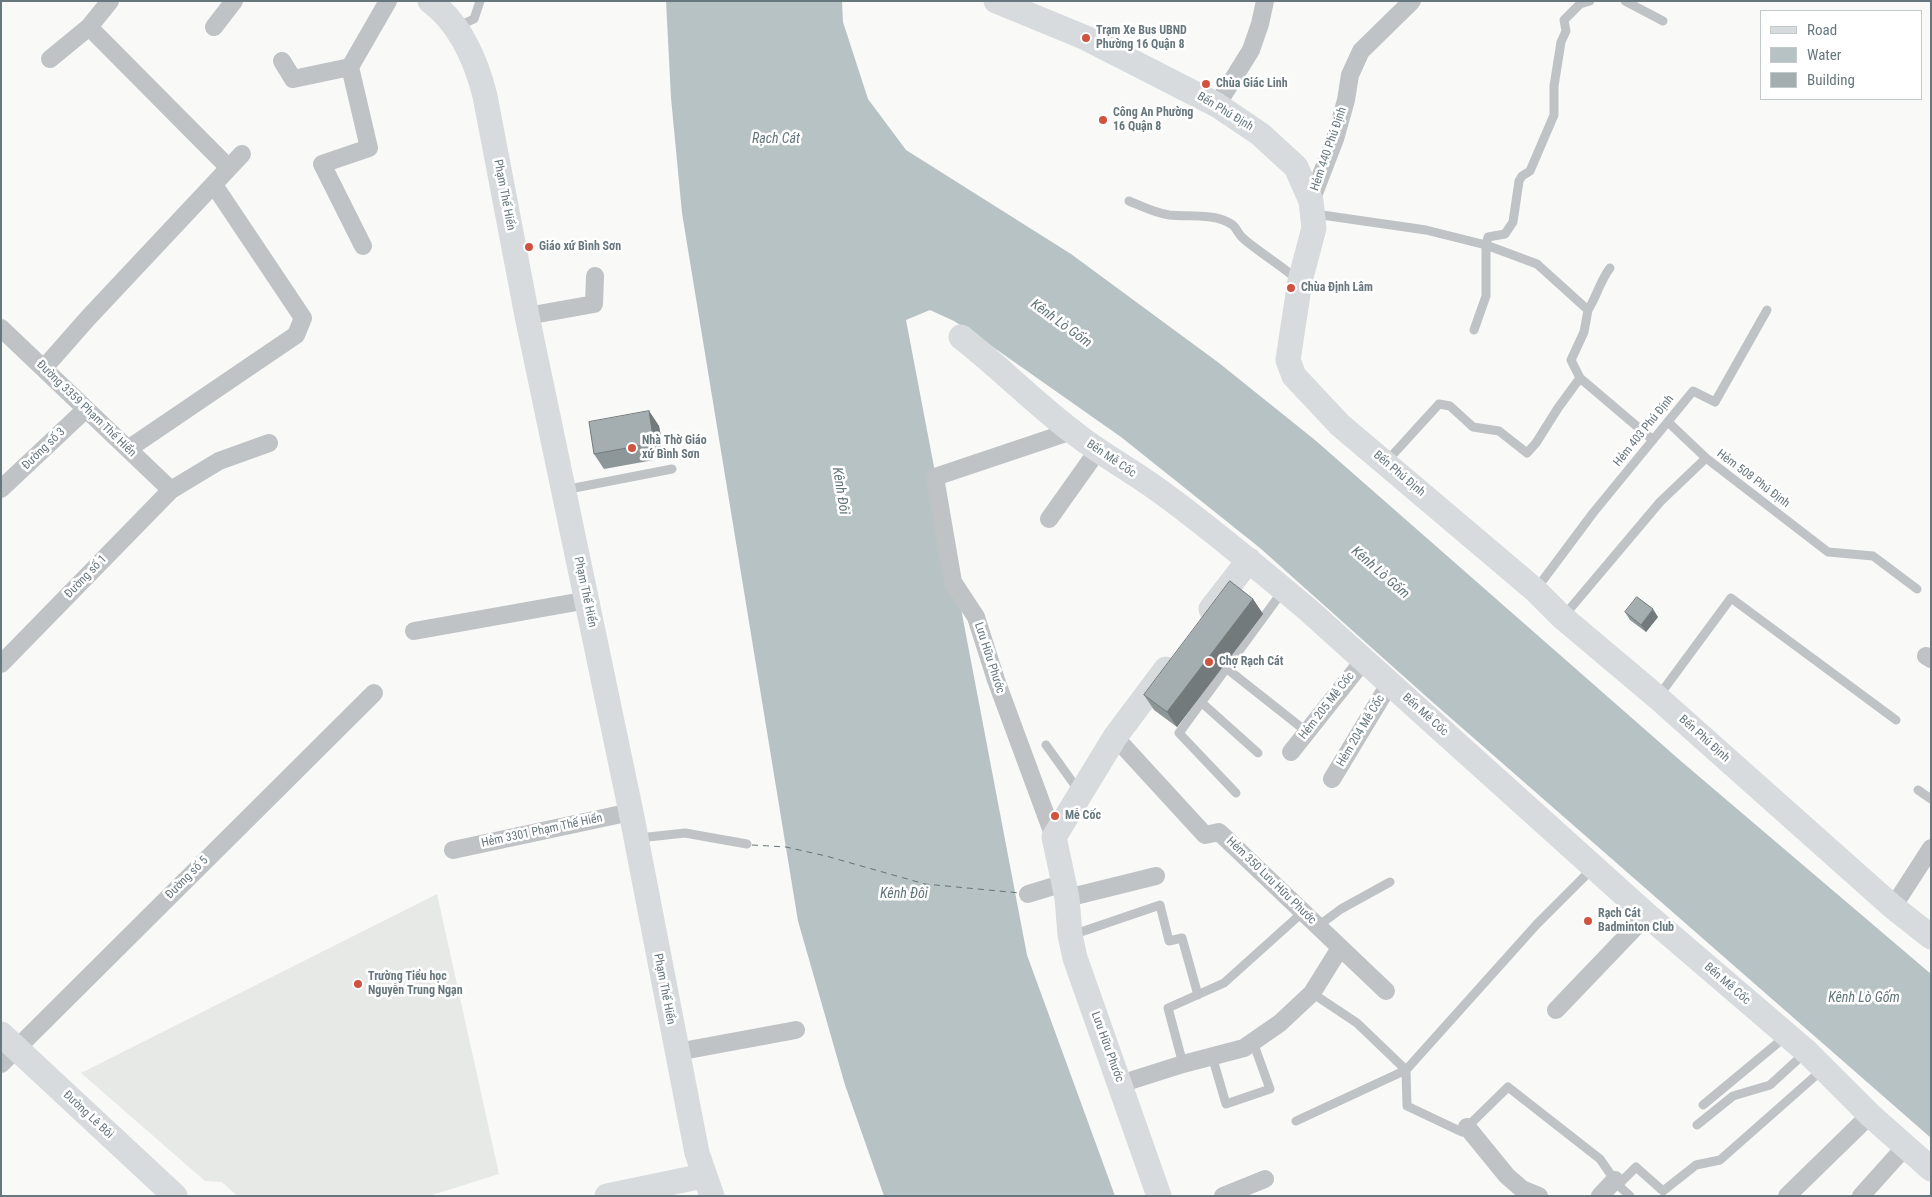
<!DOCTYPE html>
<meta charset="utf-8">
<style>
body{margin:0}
#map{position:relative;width:1932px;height:1197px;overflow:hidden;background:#f9f9f7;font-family:"Roboto Condensed",sans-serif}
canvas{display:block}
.frame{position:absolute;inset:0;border:2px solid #67777e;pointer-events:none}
.legend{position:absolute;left:1760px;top:10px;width:162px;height:90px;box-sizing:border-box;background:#fff;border:1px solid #c2c9cb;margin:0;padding:6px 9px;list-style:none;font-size:15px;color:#67777e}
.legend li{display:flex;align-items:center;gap:10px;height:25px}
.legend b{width:25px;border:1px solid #c2c9cb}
</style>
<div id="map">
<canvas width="1932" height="1197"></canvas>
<div class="frame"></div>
<ul class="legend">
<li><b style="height:6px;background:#d7dbdd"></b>Road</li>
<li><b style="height:14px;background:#b7c2c5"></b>Water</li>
<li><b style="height:14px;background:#a4aeb1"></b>Building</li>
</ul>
</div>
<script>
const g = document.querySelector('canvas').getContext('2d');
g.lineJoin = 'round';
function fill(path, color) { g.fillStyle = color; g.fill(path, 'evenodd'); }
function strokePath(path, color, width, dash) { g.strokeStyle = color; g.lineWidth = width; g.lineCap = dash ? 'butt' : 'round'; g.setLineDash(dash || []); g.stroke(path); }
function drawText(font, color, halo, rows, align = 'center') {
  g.font = font + ' "Roboto Condensed",sans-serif'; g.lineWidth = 5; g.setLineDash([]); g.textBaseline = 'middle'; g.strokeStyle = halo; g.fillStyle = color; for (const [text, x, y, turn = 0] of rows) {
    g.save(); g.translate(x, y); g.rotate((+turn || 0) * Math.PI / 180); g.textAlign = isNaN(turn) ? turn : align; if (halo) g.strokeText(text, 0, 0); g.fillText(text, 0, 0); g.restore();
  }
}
const built = new Path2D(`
 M 437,894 L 499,1174 L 429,1196 L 237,1196 L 222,1182 L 205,1181 L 81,1073 Z`);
const water = new Path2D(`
 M 666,1 L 842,1 L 843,22 L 868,99 L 906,150 L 1071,254 L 1219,363 L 1315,440 L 1682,762 L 1931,974 L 1931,1138 L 1429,699 L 1260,548 L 1121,437 L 983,340 L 954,321 L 930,310 L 906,320 L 1027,955 L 1115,1196 L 884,1196 L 845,1085 L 798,921 L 682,213 L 671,98 Z`);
const ferry = new Path2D(`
 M 752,845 L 786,847 L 826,856 L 925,884 L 1020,893`);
const lane = new Path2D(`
 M 1625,1 L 1663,21
 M 458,26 L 474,19 L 480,1
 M 1129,201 C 1141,206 1155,213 1169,215 C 1186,217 1207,214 1223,220 C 1240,226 1234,232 1245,240 C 1262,254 1280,265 1297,279
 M 1315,214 L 1426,230 L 1486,245 L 1537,264 L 1588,310 L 1584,332 L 1571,360 L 1580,378 L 1653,440
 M 1588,310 C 1597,296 1600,281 1610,268
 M 1474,330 L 1486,296 L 1486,245 L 1488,237 L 1505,234 L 1513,222 L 1519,181 L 1522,176 L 1530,171 L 1554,115 L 1554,86 L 1561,42 L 1566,31 L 1564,20 L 1580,4 L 1590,1
 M 1668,422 L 1706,458
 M 1387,461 L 1439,404 L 1450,406 L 1473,427 L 1499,431 L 1527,453 L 1536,443 L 1558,408 L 1580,378
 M 564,490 L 672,469
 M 1537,588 L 1593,513 L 1693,391 L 1715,402 L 1767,310
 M 1563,617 L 1660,502 L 1706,458 L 1828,552 L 1873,556 L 1917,589
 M 1226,668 L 1307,732
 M 1658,697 L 1731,598 L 1896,720
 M 1201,702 L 1258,753
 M 1046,745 L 1079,791
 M 1918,790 L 1931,799
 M 1236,793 L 1179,733 L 1282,592
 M 639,838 L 685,833 L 747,844
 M 1318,926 L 1341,909 L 1390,882
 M 1072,935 L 1160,905 L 1169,941 L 1182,938 L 1198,995
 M 1312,993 L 1357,1023 L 1406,1070 L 1407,1106 L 1462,1132 L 1508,1087 L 1600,1159 L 1618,1185 L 1630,1196
 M 1212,1056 L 1226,1104 L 1270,1089 L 1253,1042
 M 1183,1064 L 1168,1008 L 1224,983 L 1303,912
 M 1703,1105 L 1785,1037
 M 1296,1121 L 1406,1070 L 1537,924 L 1593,868
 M 1697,1125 L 1733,1096 L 1770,1085 L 1806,1052
 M 1618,1185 L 1636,1167 L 1663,1191 L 1696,1165 L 1720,1160 L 1822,1070`);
const street = new Path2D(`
 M 110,1 L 89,27 L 229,168
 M 214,27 L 234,1
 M 50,59 L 89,27
 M 282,61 L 293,79 L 350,67
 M 1217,105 L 1251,50 L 1260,24 L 1265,1
 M 1311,201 L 1335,139 L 1346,100 L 1350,75 L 1361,51 L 1412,1
 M 363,246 L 322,164 L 369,148 L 350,67 L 388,1
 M 527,316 L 594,304 L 595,276
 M 1,328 L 171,490
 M 44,368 L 88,318 L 242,154
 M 128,449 L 296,335 L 303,318 L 214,185
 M 1,489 L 86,409
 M 1049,519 L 1098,450
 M 414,631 L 588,600
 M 1926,656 L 1931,659
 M 1,664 L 171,490 L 219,461 L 269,443
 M 1115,737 L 1205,835 L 1219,832 L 1386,991
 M 1291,752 L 1364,660
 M 1332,779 L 1390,683
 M 1054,837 L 996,680 L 976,617 L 953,582 L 935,477 L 1072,431
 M 453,850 L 631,812
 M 1028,894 L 1064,883
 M 1067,898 L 1156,876
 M 1893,907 L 1931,848
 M 1556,1010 L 1647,915
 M 677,1052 L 796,1030
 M 1,1064 L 374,693
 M 1120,1084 L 1183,1064 L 1244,1048 L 1280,1023 L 1312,993 L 1340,948
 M 1467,1127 L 1507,1176 L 1522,1189 L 1539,1196
 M 1223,1196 L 1265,1179
 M 1600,1196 L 1615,1180
 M 1787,1196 L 1870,1115
 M 1861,1196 L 1905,1147`);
const secondary = new Path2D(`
 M 430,1 C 461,24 476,60 485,96 L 527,316 L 631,812 L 697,1153 L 712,1196
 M 996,1 L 1086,38 L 1217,105 L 1260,134 L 1296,167 L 1311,201 L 1314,228 L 1300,281 L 1288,360 L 1294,376 L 1340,425 L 1535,590 L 1562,617 L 1657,697 L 1893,907 L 1931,937
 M 961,337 C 1001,368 1036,405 1077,435 C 1104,456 1134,472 1161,492 C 1212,529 1259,569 1306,608 L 1647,915 L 1807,1052 L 1870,1115 L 1931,1169
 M 1211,609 L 1249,560
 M 1,1034 L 175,1196
 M 607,1196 L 703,1176
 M 1159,1196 L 1075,958 L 1070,935 L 1067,898 L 1054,837 L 1115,737 L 1166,669`);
const wall = new Path2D(`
 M 649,411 L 659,426 L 665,458 L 604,469 L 594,454 Z
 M 1253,599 L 1263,614 L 1177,727 L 1154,710 L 1144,695 Z
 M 1625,612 L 1658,617 L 1646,632 L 1630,620 Z`);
const shadedWall = new Path2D(`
 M 649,411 L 659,426 L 665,458 L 654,443 Z
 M 1253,599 L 1263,614 L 1177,727 L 1167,712 Z
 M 1653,609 L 1658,617 L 1646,632 L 1641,625 Z`);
const building = new Path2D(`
 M 649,411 L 654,443 L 594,454 L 589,422 Z
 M 1230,581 L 1253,599 L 1167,712 L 1144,695 Z
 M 1637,597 L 1653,609 L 1641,625 L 1625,612 Z`);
const markers = [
 [1086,38,5,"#d05340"],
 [1206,84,5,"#d05340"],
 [1103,120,5,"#d05340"],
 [529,247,5,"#d05340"],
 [1291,288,5,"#d05340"],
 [632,448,5,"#d05340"],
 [1209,662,5,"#d05340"],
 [1055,816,5,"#d05340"],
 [1588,921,5,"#d05340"],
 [358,984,5,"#d05340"]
];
const poiNames = [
 ["Trạm Xe Bus UBND",1096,31],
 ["Phường 16 Quận 8",1096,45],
 ["Chùa Giác Linh",1216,84],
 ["Công An Phường",1113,113],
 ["16 Quận 8",1113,127],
 ["Giáo xứ Bình Sơn",539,247],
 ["Chùa Định Lâm",1301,288],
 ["Nhà Thờ Giáo",642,441],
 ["xứ Bình Sơn",642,455],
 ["Chợ Rạch Cát",1219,662],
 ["Mễ Cốc",1065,816],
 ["Rạch Cát",1598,914],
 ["Badminton Club",1598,928],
 ["Trường Tiểu học",368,977],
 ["Nguyễn Trung Ngạn",368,991]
];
const streetNames = [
 ["Bến Phú Định",1225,112,31],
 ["Hẻm 440 Phú Định",1329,149,-71],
 ["Phạm Thế Hiển",504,195,79],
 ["Đường 3359 Phạm Thế Hiển",86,409,44],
 ["Hẻm 403 Phú Định",1644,431,-51],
 ["Đường số 3",44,449,-44],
 ["Bến Mễ Cốc",1111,459,34],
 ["Bến Phú Định",1399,474,40],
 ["Hẻm 508 Phú Định",1753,479,37],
 ["Đường số 1",86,577,-46],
 ["Phạm Thế Hiển",585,592,78],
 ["Lưu Hữu Phước",989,658,72],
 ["Hẻm 205 Mễ Cốc",1327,706,-52],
 ["Bến Mễ Cốc",1425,715,42],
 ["Hẻm 204 Mễ Cốc",1361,731,-59],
 ["Bến Phú Định",1704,739,42],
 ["Hẻm 3301 Phạm Thế Hiển",542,831,-12],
 ["Đường số 5",187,878,-45],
 ["Hẻm 350 Lưu Hữu Phước",1271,881,44],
 ["Bến Mễ Cốc",1727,984,41],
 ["Phạm Thế Hiển",664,989,79],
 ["Lưu Hữu Phước",1107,1047,70],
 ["Đường Lê Bôi",88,1115,43]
];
const waterNames = [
 ["Rạch Cát",776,139],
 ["Kênh Lò Gốm",1061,324,36],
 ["Kênh Đôi",840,491,81],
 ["Kênh Lò Gốm",1380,573,41],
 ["Kênh Đôi",904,894],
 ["Kênh Lò Gốm",1864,998]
];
fill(built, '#e7e9e7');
fill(water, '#b7c2c5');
strokePath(ferry, '#627578', 1, [6, 5]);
strokePath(lane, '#bfc3c6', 9);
strokePath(street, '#bfc3c6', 18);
strokePath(secondary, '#d7dbdd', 25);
fill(wall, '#8d9698');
fill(shadedWall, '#737a7c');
fill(building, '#a4aeb1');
strokePath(building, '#737a7c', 1);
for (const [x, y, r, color] of markers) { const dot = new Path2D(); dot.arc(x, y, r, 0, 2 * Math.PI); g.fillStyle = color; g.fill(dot); strokePath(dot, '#fff', 2); }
drawText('bold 12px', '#67777e', '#fff', poiNames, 'left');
drawText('12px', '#67777e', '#fff', streetNames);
drawText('italic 14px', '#627578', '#fff', waterNames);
</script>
